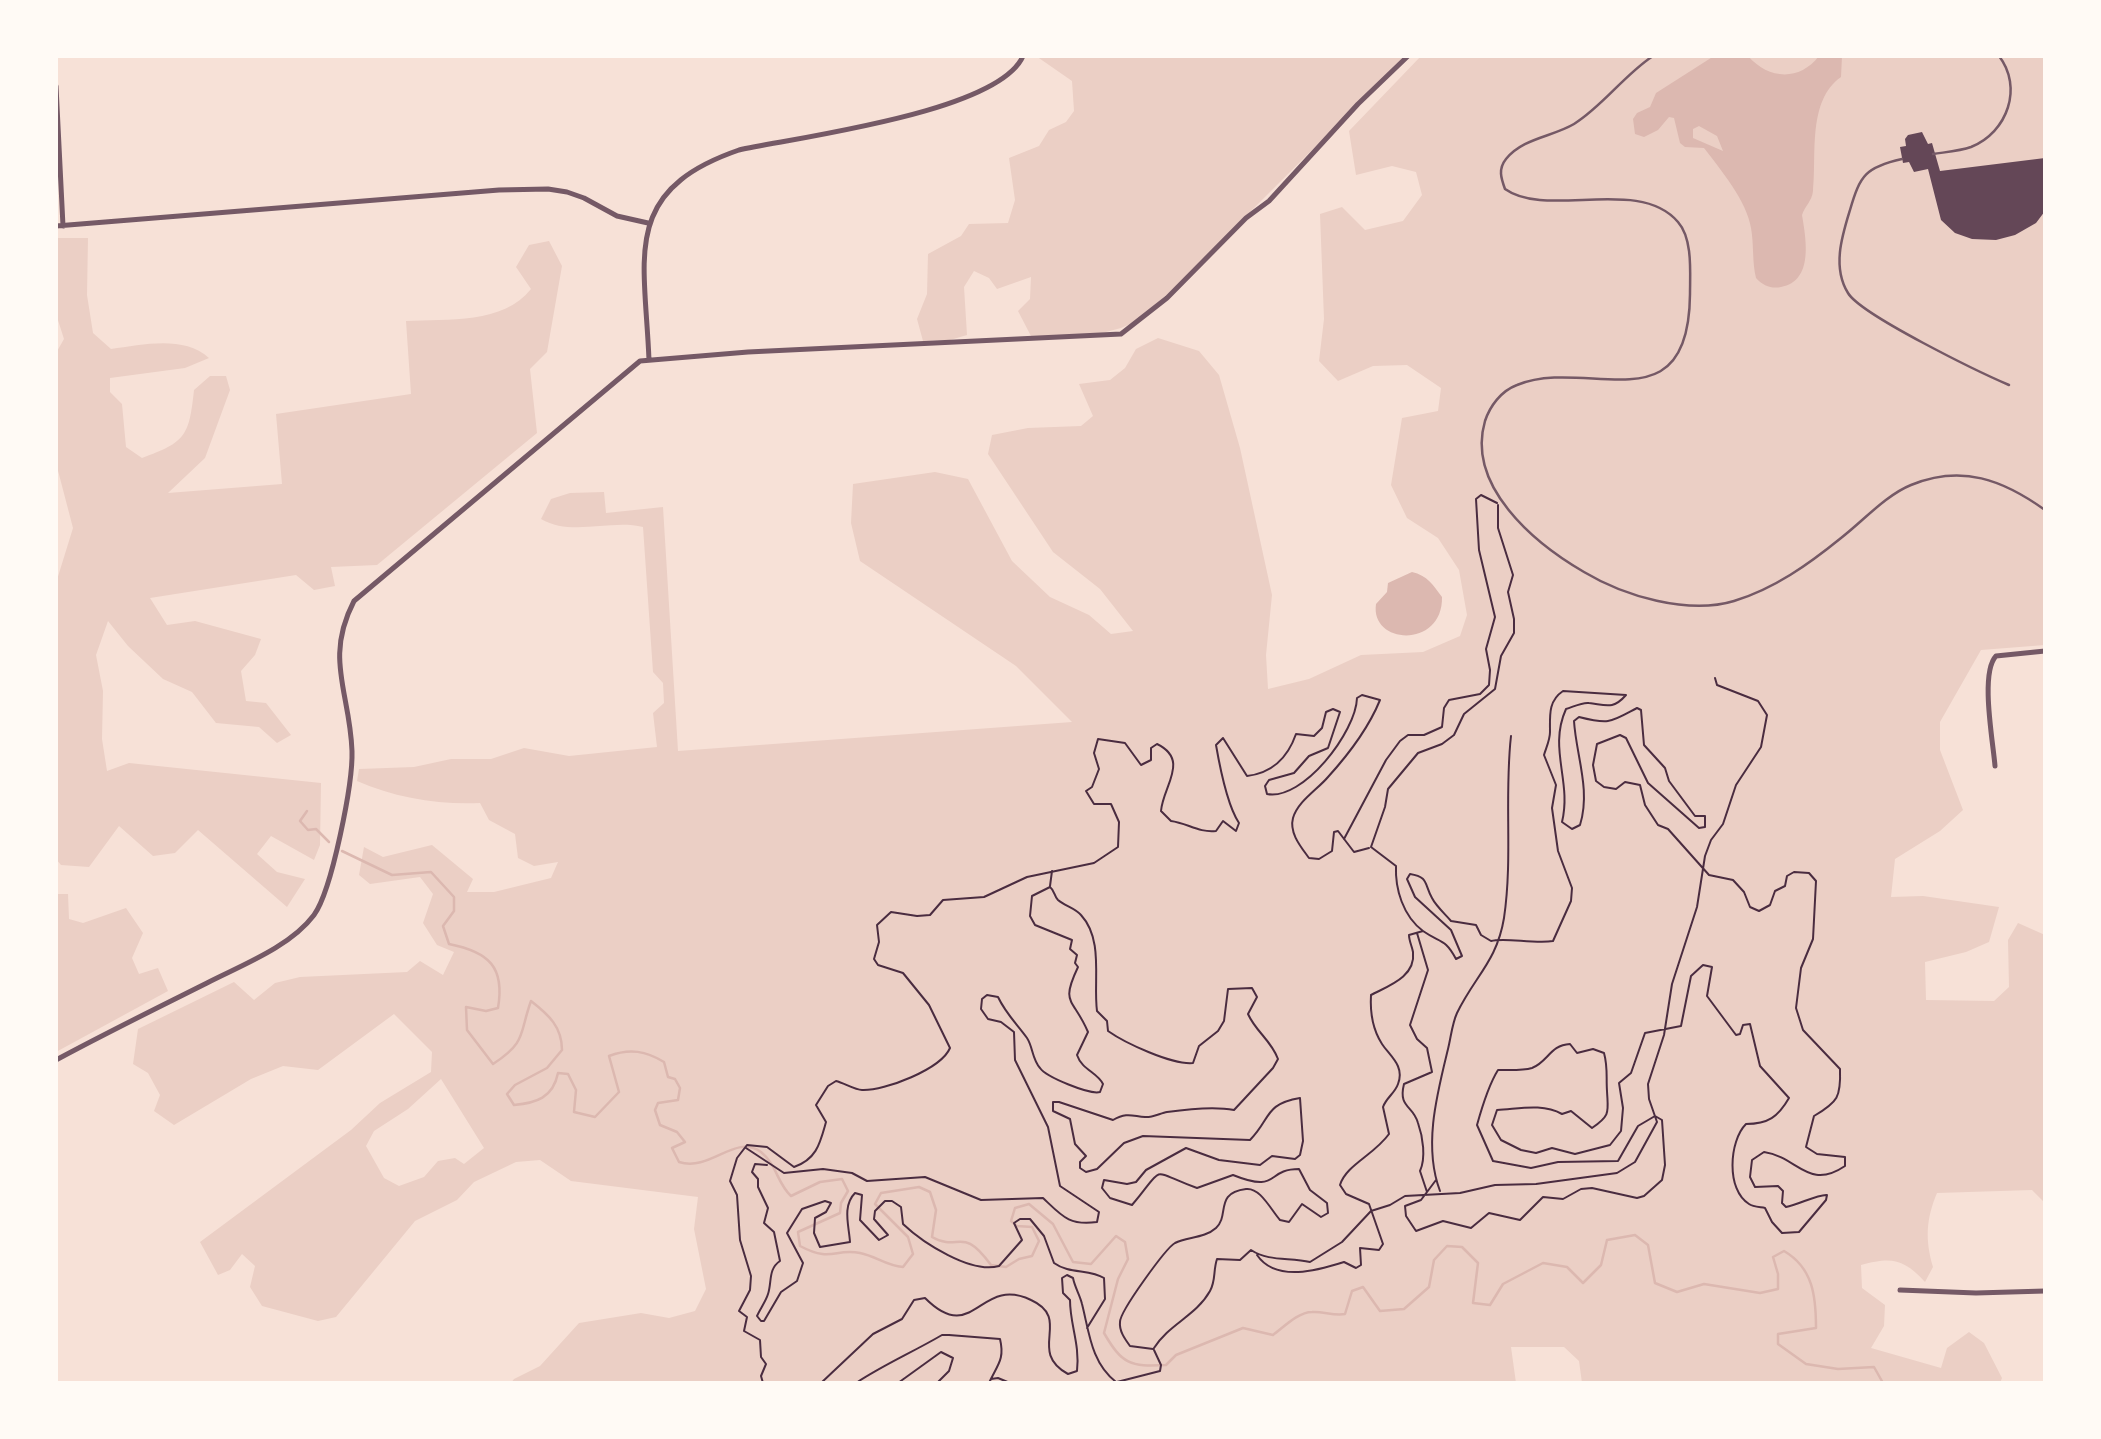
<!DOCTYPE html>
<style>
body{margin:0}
#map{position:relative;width:2101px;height:1439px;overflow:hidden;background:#f7e1d7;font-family:Commissioner,sans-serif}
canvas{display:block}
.frame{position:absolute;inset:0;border:58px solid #fffaf5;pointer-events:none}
</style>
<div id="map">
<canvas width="2101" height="1439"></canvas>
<div class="frame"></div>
</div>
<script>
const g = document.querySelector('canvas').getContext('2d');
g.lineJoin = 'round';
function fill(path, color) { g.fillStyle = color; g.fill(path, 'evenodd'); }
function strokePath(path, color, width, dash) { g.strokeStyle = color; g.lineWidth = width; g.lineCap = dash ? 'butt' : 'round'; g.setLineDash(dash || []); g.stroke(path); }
const green = new Path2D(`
 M 1036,56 L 1406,56 L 1172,290 L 1137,321 L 1121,328 L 1102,333 L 1032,338 L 1018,311 L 1030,299 L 1031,277 L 997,289 L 989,278 L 974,271 L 964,287 L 967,335 L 950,340 L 923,341 L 917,319 L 927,294 L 928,254 L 961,236 L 969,224 L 1008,223 L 1015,200 L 1009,158 L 1039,146 L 1049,130 L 1066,122 L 1074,111 L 1072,81 Z
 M 1421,56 L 2045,56 L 2045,645 L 1981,650 L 1940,722 L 1940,750 L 1963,810 L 1940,831 L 1895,859 L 1891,897 L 1923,896 L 1999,907 L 1989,942 L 1966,952 L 1925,962 L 1926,1000 L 1994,1001 L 2009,987 L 2008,940 L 2018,923 L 2045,935 L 2045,1203 L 2032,1190 L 1937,1193 C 1926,1219 1925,1240 1933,1267 L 1925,1282 C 1903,1258 1891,1257 1861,1265 L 1862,1288 L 1885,1305 L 1884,1326 L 1871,1348 L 1941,1368 L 1947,1348 L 1969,1332 L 1984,1343 L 2002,1378 L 2000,1383 L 1582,1383 L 1579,1361 L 1564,1347 L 1511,1347 L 1516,1383 L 511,1383 L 514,1379 L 540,1366 L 579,1323 L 641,1313 L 669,1318 L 695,1311 L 706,1289 L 694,1229 L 698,1197 L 571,1181 L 540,1160 L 516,1162 L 474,1182 L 457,1200 L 415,1221 L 336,1317 L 318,1321 L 262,1306 L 250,1287 L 255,1266 L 242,1254 L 230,1270 L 218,1275 L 200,1242 L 351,1130 L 380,1103 L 431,1072 L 432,1052 L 394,1014 L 318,1070 L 283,1066 L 251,1079 L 174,1125 L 154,1111 L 160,1095 L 148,1073 L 133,1064 L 138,1029 L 234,982 L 254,1000 L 275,983 L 300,977 L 407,972 L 420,961 L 443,975 L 454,952 L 437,945 L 423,923 L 433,894 L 420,877 L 370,884 L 359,875 L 364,847 L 383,857 L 432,845 L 473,879 L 467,892 L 494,892 L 551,878 L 558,862 L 534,866 L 518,858 L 515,834 L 489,820 L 480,803 C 440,805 395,798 357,781 L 359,769 L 414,767 L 451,759 L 491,759 L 524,748 L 569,756 L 657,747 L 653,713 L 664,703 L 663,683 L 653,672 L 643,527 C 610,519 572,537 541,519 L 551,499 L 570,493 L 604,492 L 606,513 L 663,507 L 678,751 L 1072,722 L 1016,666 L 860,561 L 851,523 L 853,484 L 935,472 L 968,479 L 1012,561 L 1050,597 L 1089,615 L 1111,634 L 1133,631 L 1100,589 L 1053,552 L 988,454 L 992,435 L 1028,428 L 1081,426 L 1093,416 L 1079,384 L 1110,380 L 1125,368 L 1136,349 L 1158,338 L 1199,351 L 1219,375 L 1240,448 L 1272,595 L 1266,655 L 1268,689 L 1309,679 L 1361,655 L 1423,652 L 1460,636 L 1467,615 L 1459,570 L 1438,538 L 1407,518 L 1391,485 L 1402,418 L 1438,411 L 1441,388 L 1407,365 L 1373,366 L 1338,381 L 1319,361 L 1324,319 L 1320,214 L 1342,207 L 1365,230 L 1403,221 L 1422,195 L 1416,172 L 1392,166 L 1356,175 L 1349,131 ZM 441,1079 L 484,1148 L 464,1164 L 455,1158 L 438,1161 L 424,1177 L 399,1186 L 384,1178 L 366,1146 L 374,1131 L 408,1109 Z
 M 56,238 L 88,238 L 87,295 L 93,333 L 111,349 C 143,345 183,335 209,358 L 185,368 L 110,378 L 110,392 L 122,404 L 126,447 L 142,458 C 186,442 189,436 194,390 L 210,376 L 226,376 L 230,390 L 205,458 L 168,493 L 282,484 L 276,414 L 411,394 L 406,321 C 447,319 504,324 531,289 L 516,267 L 529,245 L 549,241 L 562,266 L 547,352 L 530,369 L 537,433 L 377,565 L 331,567 L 335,586 L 314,590 L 296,575 L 150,598 L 167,625 L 195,621 L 261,639 L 255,655 L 241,671 L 246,701 L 266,703 L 291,735 L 277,743 L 259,727 L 216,723 L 192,692 L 163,679 L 128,646 L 108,621 L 96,655 L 103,691 L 102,739 L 107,771 L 129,763 L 321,783 L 320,845 L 314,860 L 271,836 L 257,854 L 277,872 L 305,879 L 287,907 L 198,830 L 175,853 L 153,856 L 119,826 L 89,867 L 61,865 L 56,859 L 56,583 L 73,528 L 56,463 L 56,353 L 64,339 L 56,314 Z
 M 56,894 L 68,894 L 69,919 L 83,923 L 126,908 L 143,933 L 132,958 L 139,974 L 158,968 L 168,991 L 56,1052 Z`);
const water = new Path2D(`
 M 1714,56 L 1748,56 C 1768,79 1799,82 1819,56 L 1842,56 L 1841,77 C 1807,101 1817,155 1813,191 C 1812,201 1805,206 1802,215 C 1806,239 1814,281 1781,287 C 1772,289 1763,286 1756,278 C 1752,261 1754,245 1751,228 C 1747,201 1720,169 1704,148 L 1685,147 L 1680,143 L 1674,118 L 1669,117 L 1658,130 L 1644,137 L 1635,134 L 1633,119 L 1637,113 L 1650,107 L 1656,93 ZM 1699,126 L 1717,136 L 1723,151 L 1693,138 L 1693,129 Z
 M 1412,572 C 1427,575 1434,586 1442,597 C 1443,649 1370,645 1376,604 L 1387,592 L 1388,583 Z`);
const stream = new Path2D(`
 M 307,811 L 300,821 L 308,830 L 316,829 L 329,842
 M 342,851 L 392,875 L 431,872 L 454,897 L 454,911 L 443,926 L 449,944 C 489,952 505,967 498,1008 L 486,1011 L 466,1007 L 467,1030 L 493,1064 C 527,1042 519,1034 531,1001 C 549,1015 562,1027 562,1050 L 547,1068 L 515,1085 L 507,1094 L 514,1105 C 536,1103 553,1098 558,1073 L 568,1074 L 576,1090 L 574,1112 L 595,1117 L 619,1092 L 609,1056 C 630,1048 646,1051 664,1062 L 668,1077 L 675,1079 L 680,1088 L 678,1100 L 658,1103 L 655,1110 L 660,1125 L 677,1132 L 685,1142 L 672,1148 L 679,1162 C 711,1172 735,1133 761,1152 C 777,1165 777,1183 791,1196 L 820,1182 L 842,1179 L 848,1191 L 841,1203 L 840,1213 L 798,1232 L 800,1246 C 832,1263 834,1248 860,1253 C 876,1256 886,1266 903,1267 L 913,1254 L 908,1237 L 875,1204 L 881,1193 L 919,1187 L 930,1192 L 936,1210 L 932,1237 C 960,1253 961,1224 991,1265 L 1006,1267 L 1019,1259 L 1032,1256 L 1039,1241 L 1032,1227 L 1017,1226 L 1011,1221 L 1015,1208 L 1029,1204 L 1053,1224 L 1073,1262 L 1091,1264 L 1116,1236 L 1125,1242 L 1128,1259 L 1118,1279 L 1104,1333 C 1122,1364 1130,1367 1166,1365 L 1176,1355 L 1243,1328 L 1273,1335 C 1284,1327 1298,1312 1312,1312 C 1323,1311 1333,1316 1345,1314 L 1352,1291 L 1363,1287 L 1380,1311 L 1404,1309 L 1429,1287 L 1434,1260 L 1447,1246 L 1462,1247 L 1478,1263 L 1473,1303 L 1490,1305 L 1503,1284 L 1543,1263 L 1567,1267 L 1583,1283 L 1601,1265 L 1607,1240 L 1635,1235 L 1648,1245 L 1655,1283 L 1677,1292 L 1704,1284 L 1760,1293 L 1778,1289 L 1778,1274 L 1773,1257 L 1784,1251 C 1813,1268 1816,1296 1816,1328 L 1778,1334 L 1778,1344 L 1806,1364 L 1838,1369 L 1874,1367 L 1883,1383`);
const building = new Path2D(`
 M 1922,132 L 1928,144 L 1932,143 L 1940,171 L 2045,158 L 2045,211 L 2036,223 L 2015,235 L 1996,240 L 1972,239 L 1955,233 L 1941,220 L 1928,169 L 1914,172 L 1909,162 L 1903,163 L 1900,147 L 1906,146 L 1905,139 L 1908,135 Z`);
const path = new Path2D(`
 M 1344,839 L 1386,760 L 1400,741 L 1408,735 L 1424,735 L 1442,727 L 1444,708 L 1449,700 L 1480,694 L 1489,685 L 1490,670 L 1486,649 L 1495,617 L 1479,550 L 1476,499 L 1481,495 L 1497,503
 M 1050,886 L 1052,871
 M 1417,933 L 1428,970 L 1410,1025 L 1417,1039 L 1427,1048 L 1432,1072 L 1404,1084 C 1398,1108 1413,1105 1418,1123 C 1423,1137 1426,1158 1420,1171 L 1427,1192
 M 746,1148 L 784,1173 L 823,1169 L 852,1173 L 867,1181 L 925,1177 L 981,1200 L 1043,1198 C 1062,1216 1069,1226 1097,1222 L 1099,1212 L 1060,1186 L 1048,1127 L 1015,1060 L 1014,1032 L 1001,1022 L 988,1019 L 981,1009 L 982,999 L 987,995 L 998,997 C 1006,1014 1017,1024 1027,1038 C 1033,1047 1032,1059 1040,1068 C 1046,1077 1090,1095 1100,1092 L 1103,1084 C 1097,1072 1082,1070 1077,1055 L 1088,1032 C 1073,997 1060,1005 1078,967 L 1075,963 L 1077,955 L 1070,949 L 1072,940 L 1035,925 L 1030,916 L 1032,896 L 1050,887 C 1055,891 1054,896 1058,900 C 1065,906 1075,908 1081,915 C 1104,940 1093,981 1097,1011 L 1107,1021 L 1108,1031 C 1125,1043 1172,1065 1193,1063 L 1199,1046 L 1218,1031 L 1224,1021 L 1228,989 L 1252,988 L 1257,997 L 1248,1014 C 1256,1032 1271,1040 1278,1059 L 1273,1068 L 1234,1110 C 1214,1106 1188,1109 1167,1112 C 1161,1113 1151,1118 1145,1117 C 1132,1116 1127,1112 1113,1120 L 1059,1102 L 1053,1102 L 1053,1111 L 1070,1119 L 1075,1144 L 1086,1156 L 1080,1162 L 1080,1168 L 1086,1172 L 1097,1169 L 1124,1143 L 1143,1136 L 1250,1140 C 1271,1119 1264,1104 1300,1098 L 1303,1141 L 1300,1155 L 1295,1159 L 1272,1156 L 1260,1165 L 1219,1160 L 1186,1148 L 1146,1170 L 1136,1182 L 1127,1184 L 1104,1180 L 1102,1188 L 1110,1198 L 1132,1205 C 1167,1164 1147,1170 1197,1188 L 1233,1175 C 1280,1194 1265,1169 1299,1169 L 1310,1190 L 1327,1203 L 1328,1213 L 1321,1217 L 1302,1204 L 1289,1222 L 1280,1220 C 1271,1210 1260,1187 1246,1189 C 1214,1193 1230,1215 1216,1228 C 1205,1238 1187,1237 1175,1243 C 1166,1248 1120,1311 1120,1322 C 1119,1331 1125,1339 1130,1346 L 1153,1349
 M 767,1165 L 755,1164 L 752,1172 L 758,1179 L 758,1187 L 768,1208 L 764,1223 L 774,1232 L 780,1261 C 768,1269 772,1282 768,1294 C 766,1301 760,1309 757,1316 L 761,1321 L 764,1321 L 781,1292 L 797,1281 L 803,1263 L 787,1233 L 802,1209 L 825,1201 L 831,1203 L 826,1212 L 815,1218 L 814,1233 L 820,1247 L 850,1242 C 849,1226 842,1206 855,1193 L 862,1195 L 860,1220 L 879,1240 L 888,1235 L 874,1219 L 875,1211 L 885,1201 L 892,1201 L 901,1207 L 903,1224 C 923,1243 971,1274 999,1266 L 1022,1240 L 1014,1223 L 1020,1219 L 1030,1219 L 1044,1236 L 1054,1263 C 1069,1274 1090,1269 1104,1278 L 1105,1299 L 1087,1328
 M 1436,1180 L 1421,1200 L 1405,1206 L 1406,1216 L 1416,1231 L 1443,1221 L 1471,1228 L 1489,1213 L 1520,1220 L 1543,1197 L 1563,1199 L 1581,1189 L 1592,1188 L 1637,1198 L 1644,1196 L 1662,1180 L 1665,1165 L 1662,1120 L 1655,1116 L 1638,1126 L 1618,1161 L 1558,1162 L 1531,1168 L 1493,1161 L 1477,1125 C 1482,1107 1488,1086 1498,1070 C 1508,1070 1522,1071 1532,1068 C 1548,1062 1550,1045 1570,1044 L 1577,1053 L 1593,1049 L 1604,1053 C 1608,1067 1606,1077 1607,1091 C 1608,1112 1611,1115 1592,1128 L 1571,1111 L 1562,1114 C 1542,1103 1519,1109 1497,1110 L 1492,1125 L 1501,1140 L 1521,1150 L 1536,1153 L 1552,1148 L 1575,1154 L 1610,1145 L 1621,1131 L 1623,1108 L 1619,1083 L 1631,1073 L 1645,1033 L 1681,1026 L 1691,976 L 1703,965 L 1712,967 L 1707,996 L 1736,1035 L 1740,1034 L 1743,1025 L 1750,1024 L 1760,1066 L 1789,1098 C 1778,1117 1768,1124 1746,1124 C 1729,1141 1726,1190 1749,1204 C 1753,1207 1760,1207 1765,1208 L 1772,1222 L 1782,1233 L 1799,1232 L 1826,1200 L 1827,1195 C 1818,1194 1798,1205 1786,1207 L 1782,1203 L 1783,1191 L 1778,1186 L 1755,1187 L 1750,1177 L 1752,1160 L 1764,1152 C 1798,1157 1808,1191 1845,1166 L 1845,1157 L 1817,1154 L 1806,1147 L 1814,1116 C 1838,1102 1841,1097 1840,1069 L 1803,1030 L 1796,1008 L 1801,968 L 1813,939 L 1816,881 L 1809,873 L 1794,872 L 1787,876 L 1785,886 L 1775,891 L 1770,905 L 1759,911 L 1750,907 L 1744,892 L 1733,880 L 1709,875 L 1668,829 L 1658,825 L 1645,805 L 1640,785 L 1625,782 L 1616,789 L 1604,787 L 1596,781 L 1593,765 L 1597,744 L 1620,735 L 1626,738 L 1648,783 L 1699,828 L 1705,827 L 1705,816 L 1695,816 L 1669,781 L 1665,768 L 1644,745 L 1641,710 L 1637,708 C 1611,722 1610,725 1579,717 L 1574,721 C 1576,755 1591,790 1580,825 L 1572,829 L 1562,822 C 1572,781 1548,749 1566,709 C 1573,707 1582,702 1589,703 C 1606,705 1613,710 1626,695 L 1563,691 C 1548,701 1550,716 1550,732 C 1550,740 1546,748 1544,755 L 1556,785 L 1552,808 L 1558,851 L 1572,888 L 1571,901 L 1553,941 C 1534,944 1504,937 1491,941 L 1481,935 L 1476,925 L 1451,921 C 1445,914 1436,906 1432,898 C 1424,884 1429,877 1410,874 L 1407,879 L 1415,897 L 1451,930 L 1462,956 L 1456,959 C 1445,938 1440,943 1423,931 C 1403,916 1395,889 1396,866 L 1371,847 L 1385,807 L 1388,789 L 1418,753 L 1442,744 L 1454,735 L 1464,714 L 1495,689 L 1501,656 L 1514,633 L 1514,619 L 1508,592 L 1513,575 L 1498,528 L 1498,505
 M 1440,1191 C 1423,1146 1437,1094 1448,1049 C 1451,1037 1452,1024 1457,1013 C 1475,976 1497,961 1504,918 C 1513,857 1504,797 1511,736
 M 1257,1255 C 1276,1283 1319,1270 1344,1262 L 1356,1268 L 1361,1265 L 1360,1248 L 1379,1250 L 1383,1244 L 1369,1204 L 1346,1194 L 1340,1185 C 1346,1165 1374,1155 1389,1134 L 1383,1107 C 1386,1098 1395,1093 1398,1084 C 1405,1066 1390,1056 1382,1044 C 1373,1030 1370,1012 1371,995 C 1388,986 1416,977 1413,952 C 1412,946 1409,941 1409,935 L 1423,931
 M 1154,1348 C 1169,1324 1196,1316 1210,1291 C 1216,1280 1213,1271 1217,1259 L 1240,1260 L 1251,1250 C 1269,1262 1290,1257 1310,1262 L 1342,1242 L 1371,1211 L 1390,1205 L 1405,1196 L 1460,1193 L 1495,1185 L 1536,1184 L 1617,1173 L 1635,1162 L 1657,1122 L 1649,1099 L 1648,1084 L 1664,1035 L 1672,984 L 1697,907 L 1705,856 L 1711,840 L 1723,824 L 1736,785 L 1761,747 L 1767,715 L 1758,701 L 1717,685 L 1715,678
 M 991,1379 L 998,1378 L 1010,1383
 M 763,1383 L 761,1376 L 766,1364 L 761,1357 L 760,1340 L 744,1331 L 747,1317 L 739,1311 L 750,1290 L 751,1276 L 740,1240 L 737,1195 L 730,1181 L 737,1158 L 747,1145 L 767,1147 L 794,1167 C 817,1159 820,1143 826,1122 L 816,1105 L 828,1086 L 836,1081 C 844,1083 855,1090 862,1090 C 885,1091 941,1069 950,1048 L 929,1005 L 903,973 L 878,965 L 874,959 L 879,942 L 877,925 L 891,912 L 917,916 L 930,915 L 943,900 L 984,897 L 1027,877 L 1094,863 L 1118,847 L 1119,822 L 1111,804 L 1094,804 L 1086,791 L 1092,787 L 1099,769 L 1094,753 L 1098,739 L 1125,743 L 1141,765 L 1151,760 L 1151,748 L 1157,744 C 1190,760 1163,786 1161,811 L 1171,821 C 1187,823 1199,833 1216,831 L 1223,821 L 1236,831 L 1239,823 C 1227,805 1220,768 1216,745 L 1223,738 L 1247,776 C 1272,773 1288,757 1296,734 L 1314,736 L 1322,728 L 1326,712 L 1333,709 L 1340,712 L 1328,748 L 1309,756 L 1294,773 L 1269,780 L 1265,786 L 1267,794 C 1303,801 1356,732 1357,698 L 1362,695 L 1380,700 C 1369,727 1348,755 1328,777 C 1317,790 1298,801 1293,818 C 1289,833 1301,847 1309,858 L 1319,859 L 1332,851 L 1334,832 L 1338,831 L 1354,852 L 1369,848
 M 821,1383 L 873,1334 L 902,1319 L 914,1300 L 925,1298 C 974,1347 979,1275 1031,1300 C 1073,1319 1026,1351 1068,1374 L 1077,1371 C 1080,1344 1070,1325 1070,1300 L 1063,1293 L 1062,1278 L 1067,1275 L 1073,1278 C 1075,1288 1080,1295 1082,1304 C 1089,1331 1091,1363 1116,1382
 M 856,1383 C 883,1365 913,1352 942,1335 L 949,1335 L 1000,1339 C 1005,1360 997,1365 989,1383
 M 898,1383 L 941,1352 L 953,1358 L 949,1371 L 937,1383
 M 1045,1383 L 1056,1383
 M 1113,1383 L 1160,1371 L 1161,1365 L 1154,1350`);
const service = new Path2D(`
 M 1653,56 C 1624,75 1603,106 1574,124 C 1552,137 1523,138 1506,159 C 1498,169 1501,178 1505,189 C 1547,219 1639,176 1678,222 C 1693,239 1690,273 1690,294 C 1689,429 1588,356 1517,385 C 1501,391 1490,406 1485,421 C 1466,486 1534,543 1584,572 C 1624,596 1688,615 1734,601 C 1774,589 1809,564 1841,538 C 1862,522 1886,495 1911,485 C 1962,464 2003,480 2045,510
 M 1933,154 C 1946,152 1960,151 1971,147 C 2008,132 2023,87 1999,56
 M 1902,159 C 1866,167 1860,175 1850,210 C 1842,236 1832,267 1848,293 C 1861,315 1981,373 2009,385`);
const minor = new Path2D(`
 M 56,86 L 63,226
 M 56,226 L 499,190 L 548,189 L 567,192 L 584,198 L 617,216 L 648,223
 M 649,360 C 645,257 620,191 739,150 C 799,137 999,112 1023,56
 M 1995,766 C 1993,741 1980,673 1996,656 L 2045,651
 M 56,1060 C 106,1033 157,1008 207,983 C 242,965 290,947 314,915 C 332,890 353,783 352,751 C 350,692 324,659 354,601 L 640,361 L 748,352 L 1121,334 L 1167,298 L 1246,218 L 1269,201 L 1358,104 L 1408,56
 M 1900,1290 L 1976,1293 L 2045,1291`);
fill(green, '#ebcfc5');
fill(water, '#dcb8b0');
strokePath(stream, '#dcb8b0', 2.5);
fill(building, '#644757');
strokePath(path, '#4a2c40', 2);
strokePath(service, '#755966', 2.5);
strokePath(minor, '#755966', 5);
</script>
